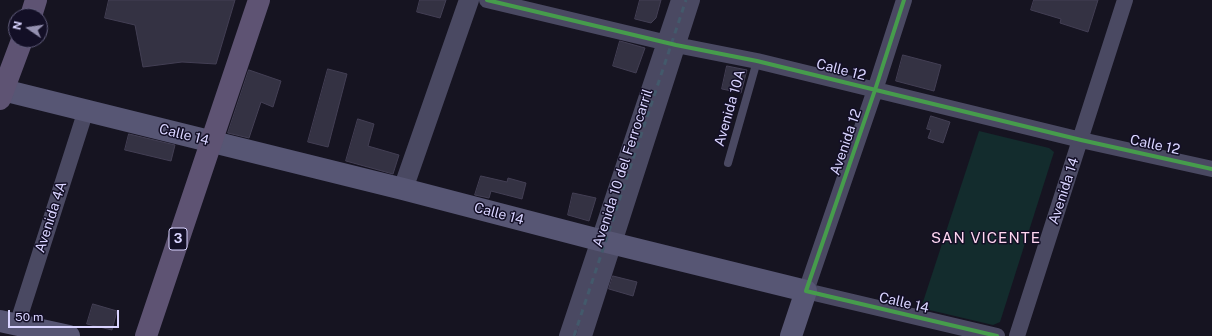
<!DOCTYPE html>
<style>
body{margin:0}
#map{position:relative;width:1212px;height:336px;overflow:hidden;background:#161421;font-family:"Public Sans",sans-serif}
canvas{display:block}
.north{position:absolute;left:8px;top:8px;width:40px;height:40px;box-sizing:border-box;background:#130f26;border:1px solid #625e7d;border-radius:50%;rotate:283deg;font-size:11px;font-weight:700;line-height:16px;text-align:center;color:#d9d4ff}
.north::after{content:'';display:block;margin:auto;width:14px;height:18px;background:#9591b1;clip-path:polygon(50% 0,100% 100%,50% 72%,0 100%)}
.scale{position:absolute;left:8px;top:310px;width:111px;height:18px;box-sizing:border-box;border:2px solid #d9d4ff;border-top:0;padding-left:5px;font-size:12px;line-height:14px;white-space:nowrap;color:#d9d4ff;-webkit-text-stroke:3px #130f26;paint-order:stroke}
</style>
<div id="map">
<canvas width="1212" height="336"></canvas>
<div class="north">N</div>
<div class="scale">50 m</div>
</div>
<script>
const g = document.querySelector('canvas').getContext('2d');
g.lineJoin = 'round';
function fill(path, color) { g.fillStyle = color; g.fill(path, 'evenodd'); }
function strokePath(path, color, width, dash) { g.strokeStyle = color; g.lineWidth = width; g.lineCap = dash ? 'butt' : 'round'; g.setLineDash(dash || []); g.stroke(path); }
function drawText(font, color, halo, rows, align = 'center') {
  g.font = font + ' "Public Sans",sans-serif'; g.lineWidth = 3; g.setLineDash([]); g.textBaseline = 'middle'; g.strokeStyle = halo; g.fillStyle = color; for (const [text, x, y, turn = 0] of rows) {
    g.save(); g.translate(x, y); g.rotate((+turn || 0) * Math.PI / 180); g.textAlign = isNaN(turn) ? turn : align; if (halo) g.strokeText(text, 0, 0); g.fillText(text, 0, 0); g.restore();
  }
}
const green = new Path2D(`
 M 979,131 L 1049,148 L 1054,152 L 1000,322 L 993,325 L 921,308 Z`);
const building = new Path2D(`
 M 109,0 L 235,0 L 216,64 L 182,62 L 143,67 L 135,25 L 105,18 Z
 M 420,0 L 446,0 L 440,18 L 417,12 Z
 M 640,0 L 661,0 L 656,18 L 651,23 L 635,19 Z
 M 1034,0 L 1098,0 L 1088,32 L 1060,23 L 1061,19 L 1031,10 Z
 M 620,41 L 645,48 L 636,73 L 613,66 Z
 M 903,55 L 941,65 L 934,91 L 896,81 Z
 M 727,66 L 747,70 L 741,93 L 722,89 Z
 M 328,69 L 347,74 L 328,147 L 308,142 Z
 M 249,70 L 281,81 L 273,107 L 261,102 L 249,138 L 228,133 Z
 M 931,116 L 950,122 L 943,143 L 928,138 L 931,130 L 927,129 Z
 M 358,119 L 374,124 L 368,146 L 399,155 L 393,174 L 346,161 Z
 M 129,134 L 175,145 L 171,161 L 125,150 Z
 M 481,176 L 507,182 L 508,178 L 526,183 L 522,199 L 491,191 L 489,198 L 475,195 Z
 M 573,193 L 596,198 L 589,221 L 568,215 Z
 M 613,276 L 637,282 L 633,296 L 609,289 Z
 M 93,304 L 117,311 L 112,330 L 87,324 Z`);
const service = new Path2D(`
 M 728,163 L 757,61`);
const minor = new Path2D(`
 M 487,0 L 676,45 L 757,61 L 1081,140 L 1212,169
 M 904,0 L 875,90 L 806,291 L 997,336
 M 17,325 L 86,110
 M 567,336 L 679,0
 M 584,336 L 692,0
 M 1017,336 L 1125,0`);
const tertiary = new Path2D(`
 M 403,189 L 469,0`);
const secondary = new Path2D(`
 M 3,90 L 403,189 L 599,240 L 806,291 L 791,336
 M 0,321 L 69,336`);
const primary = new Path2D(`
 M 31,16 L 36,0
 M 0,99 L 22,40
 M 146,336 L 259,0`);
const rail = new Path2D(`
 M 574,336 L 686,0`);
const cycleway = new Path2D(`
 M 487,0 L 676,45 L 757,61 L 1081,140 L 1212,169
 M 904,0 L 875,90 L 806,291 L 997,336`);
const shields = [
 [178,239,18]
];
const shieldNames = [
 ["3",178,239]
];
const streetNames = [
 ["Calle 12",841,70,14],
 ["Avenida 10A",730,108,-74],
 ["Calle 14",184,135,14],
 ["Avenida 12",846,142,-71],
 ["Calle 12",1155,145,12],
 ["Avenida 10 del Ferrocarril",623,168,-72],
 ["Avenida 14",1064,191,-72],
 ["Calle 14",499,214,15],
 ["Avenida 4A",51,217,-72],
 ["Calle 14",904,303,13]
];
const neighbourhoodNames = [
 ["SAN VICENTE",986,238]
];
fill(green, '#132c2d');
fill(building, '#343243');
strokePath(building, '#433f54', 1);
strokePath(service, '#4a4962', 8);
strokePath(minor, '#4a4962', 16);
strokePath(tertiary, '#4a4962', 20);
strokePath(secondary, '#575674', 22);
strokePath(primary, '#5e5373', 22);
strokePath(rail, '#43596b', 3, [6, 5]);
strokePath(cycleway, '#469c4c', 4);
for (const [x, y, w] of shields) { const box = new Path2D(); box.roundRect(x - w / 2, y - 11, w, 22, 3); g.fillStyle = '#130f26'; g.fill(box); strokePath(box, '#d9d4ff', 1); }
drawText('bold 13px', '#d9d4ff', null, shieldNames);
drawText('14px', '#d9d4ff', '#130f26', streetNames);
g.letterSpacing = '1px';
drawText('15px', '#ffd6f0', '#130f26', neighbourhoodNames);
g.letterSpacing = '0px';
</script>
